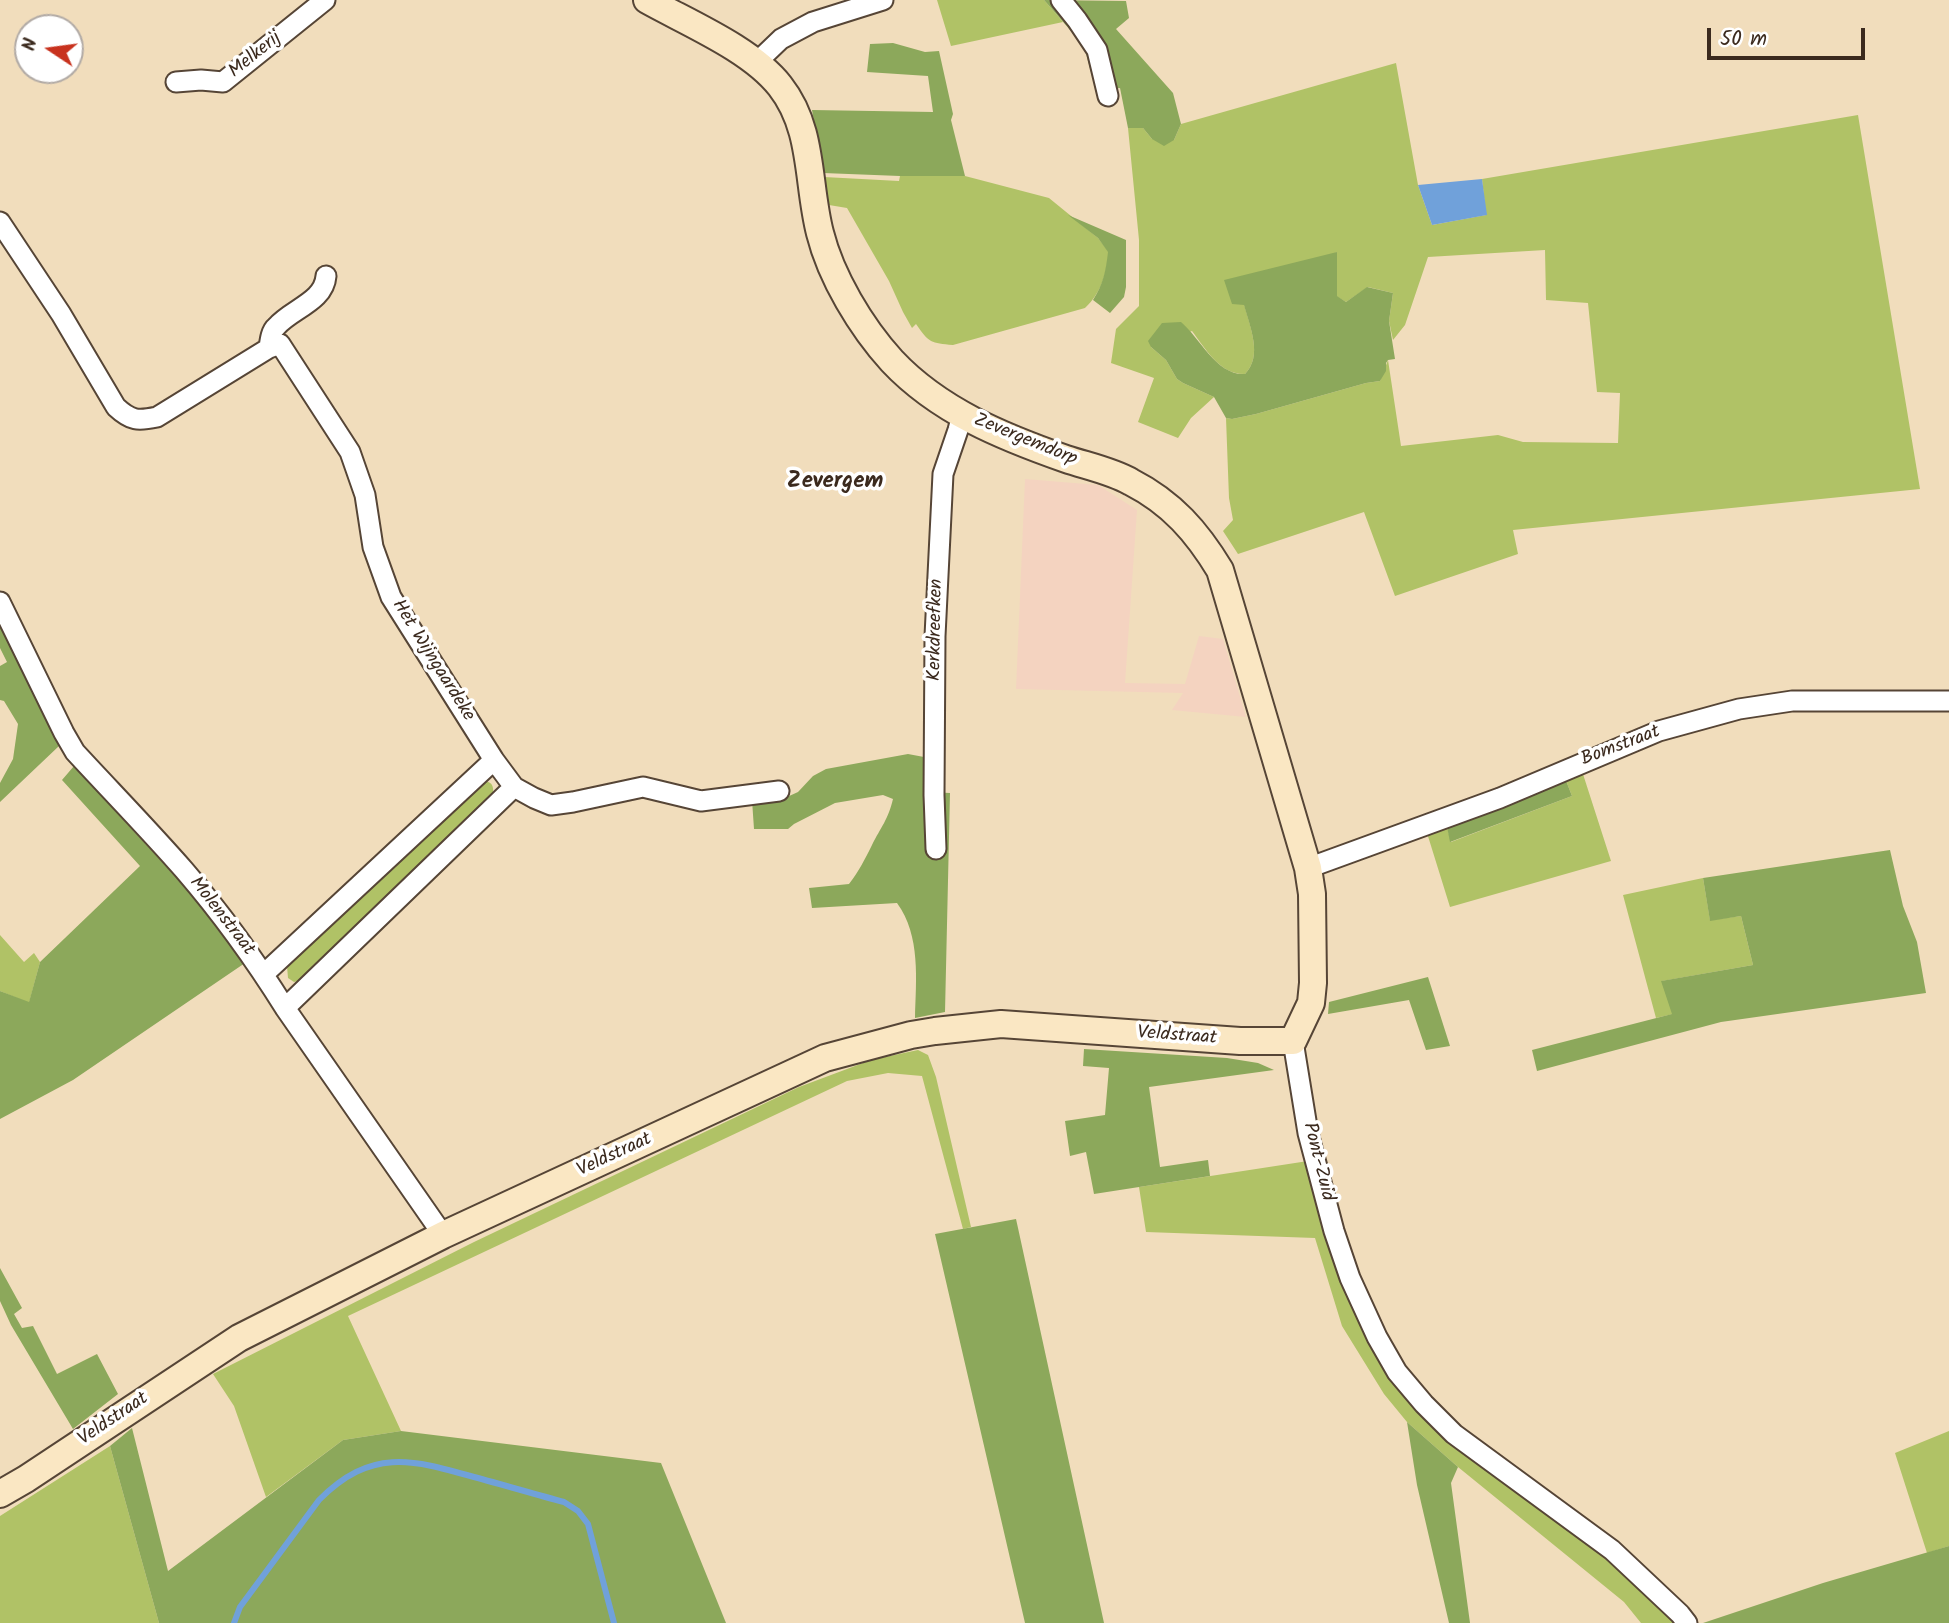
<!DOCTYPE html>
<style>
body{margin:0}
#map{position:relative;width:1949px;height:1623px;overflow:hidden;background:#f1ddbc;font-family:Kalam,sans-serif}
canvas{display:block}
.north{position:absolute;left:14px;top:14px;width:70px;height:70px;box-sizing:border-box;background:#fff;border:2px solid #b1aaa5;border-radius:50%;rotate:283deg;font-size:19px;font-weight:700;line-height:28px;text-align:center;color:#3b2a1e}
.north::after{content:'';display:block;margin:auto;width:24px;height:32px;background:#c8321e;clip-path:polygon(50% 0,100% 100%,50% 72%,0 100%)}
.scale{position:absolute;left:1707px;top:28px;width:158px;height:32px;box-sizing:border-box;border:4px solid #3b2a1e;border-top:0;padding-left:9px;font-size:21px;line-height:24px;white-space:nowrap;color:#3b2a1e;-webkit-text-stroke:5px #fff;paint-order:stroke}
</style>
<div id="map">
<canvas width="1949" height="1623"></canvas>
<div class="north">N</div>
<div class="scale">50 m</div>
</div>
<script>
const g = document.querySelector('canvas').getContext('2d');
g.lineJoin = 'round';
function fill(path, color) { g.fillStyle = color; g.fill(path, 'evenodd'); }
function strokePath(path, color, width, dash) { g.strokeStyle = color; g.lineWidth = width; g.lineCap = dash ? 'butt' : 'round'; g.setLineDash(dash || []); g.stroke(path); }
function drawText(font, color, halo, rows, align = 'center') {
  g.font = font + ' Kalam,sans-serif'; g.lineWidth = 7; g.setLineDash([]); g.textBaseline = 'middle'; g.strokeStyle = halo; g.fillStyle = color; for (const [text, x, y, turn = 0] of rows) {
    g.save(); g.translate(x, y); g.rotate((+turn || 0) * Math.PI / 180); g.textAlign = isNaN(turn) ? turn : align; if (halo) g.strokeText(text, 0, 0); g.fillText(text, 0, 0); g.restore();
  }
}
const built = new Path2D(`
 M 1025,479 L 1098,485 L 1137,510 L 1125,683 L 1185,684 L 1199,636 L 1223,639 L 1246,717 L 1172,710 L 1183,693 L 1016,689 Z`);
const green = new Path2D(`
 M 937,0 L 1044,0 L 1063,22 L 951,46 Z
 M 1396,63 L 1418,185 L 1432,225 L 1486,215 L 1482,179 L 1858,115 L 1920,489 L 1513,530 L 1518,554 L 1395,596 L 1364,512 L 1238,554 L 1223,531 L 1233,520 L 1229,498 L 1226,418 L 1232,419 L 1256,414 L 1366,383 L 1380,381 L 1388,360 L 1401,446 L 1498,435 L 1523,442 L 1618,443 L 1620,393 L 1597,392 L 1588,303 L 1546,300 L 1545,250 L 1428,257 L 1405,325 L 1393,340 L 1389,321 L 1393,293 L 1368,287 L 1346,302 L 1336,296 L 1337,252 L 1244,304 C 1250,327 1263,356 1245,374 C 1220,375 1205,348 1192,331 L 1151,347 L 1166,360 L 1177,379 L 1183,383 L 1214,397 L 1191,418 L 1178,438 L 1138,422 L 1154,378 L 1111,363 L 1116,329 L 1139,306 L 1139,240 L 1128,128 L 1143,128 L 1152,139 L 1174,140 L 1181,124 Z
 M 900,176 L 965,176 L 1049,198 L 1098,238 L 1109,252 C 1106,274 1102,292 1085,308 L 953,345 C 931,343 929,343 916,324 L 912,328 L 903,312 L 889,281 L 847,208 L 829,205 L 824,177 L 899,181 Z
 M 1582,771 L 1611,861 L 1450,907 L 1427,833 L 1447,827 L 1451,842 L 1572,796 L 1565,778 Z
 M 482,781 C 495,781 494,789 492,800 L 302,980 L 294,982 L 288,978 L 287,966 Z
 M 1703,878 L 1710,920 L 1741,916 L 1753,965 L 1662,981 L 1673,1014 L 1656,1018 L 1623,895 Z
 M 0,935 L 24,962 L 34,953 L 40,962 L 29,1003 L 0,991 Z
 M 918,1050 L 928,1055 L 936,1077 L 971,1227 L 963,1229 L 922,1076 L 888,1073 L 847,1081 L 348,1316 L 401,1431 L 343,1440 L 266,1497 L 234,1406 L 213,1374 L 474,1242 L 799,1087 L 871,1060 Z
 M 1308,1161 L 1361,1320 L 1468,1454 L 1530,1502 L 1594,1546 L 1654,1597 L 1677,1623 L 1641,1623 L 1624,1602 L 1458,1467 L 1407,1422 L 1384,1394 L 1342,1326 L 1315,1238 L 1146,1232 L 1139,1187 Z
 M 1949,1431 L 1949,1546 L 1927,1553 L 1895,1453 Z
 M 110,1446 L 159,1623 L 0,1623 L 0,1516 Z`);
const forest = new Path2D(`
 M 1044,0 L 1126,1 L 1129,18 L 1116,29 L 1173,93 L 1181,124 L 1174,140 L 1164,146 L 1152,139 L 1143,128 L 1128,128 L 1120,88 L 1096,91 L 1084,46 Z
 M 893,43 L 925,52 L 939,51 L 953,114 L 951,120 L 965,176 L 900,176 L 823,173 L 812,110 L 933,112 L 928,76 L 867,72 L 870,44 Z
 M 1068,215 L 1126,240 L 1126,287 L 1124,297 L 1110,313 L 1093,300 C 1103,285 1106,270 1108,252 L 1098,238 Z
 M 1337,252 L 1337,296 L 1346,302 L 1367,287 L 1393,293 L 1389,321 L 1395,359 L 1388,360 L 1386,363 L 1386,371 L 1380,381 L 1366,383 L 1256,414 L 1232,419 L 1226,418 L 1214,397 L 1183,383 L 1177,379 L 1166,360 L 1151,347 L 1148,341 L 1162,323 L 1181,322 C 1200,338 1217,376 1245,374 C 1263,356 1250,327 1244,305 L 1232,304 L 1224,280 Z
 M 0,618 L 59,746 L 0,802 L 0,783 L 13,759 L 18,724 L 4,701 L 0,700 L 0,666 L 7,662 L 0,648 Z
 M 908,754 L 924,757 L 929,767 L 928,792 L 950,793 L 945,1012 L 915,1018 C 916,980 921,936 897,903 L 812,908 L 809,888 L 849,884 C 859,871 865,859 872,845 C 881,827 888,820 893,799 L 883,795 L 835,803 L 794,824 L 788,829 L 754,829 L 752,800 L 787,797 L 798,792 L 813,776 L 826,769 Z
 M 74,766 L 220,925 L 245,963 L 73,1080 L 0,1119 L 0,991 L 29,1002 L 40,962 L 140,866 L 62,780 Z
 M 1565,778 L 1572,796 L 1450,842 L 1447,827 Z
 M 1890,850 L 1903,906 L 1917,942 L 1926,993 L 1721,1022 L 1537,1071 L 1532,1050 L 1672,1014 L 1661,981 L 1753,965 L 1741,916 L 1710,921 L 1703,878 Z
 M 1428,977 L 1450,1046 L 1426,1050 L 1409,1000 L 1328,1014 L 1329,1002 Z
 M 1084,1049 L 1227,1058 L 1258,1063 L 1274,1070 L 1149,1087 L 1160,1167 L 1208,1160 L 1210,1176 L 1094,1194 L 1086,1152 L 1070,1156 L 1065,1121 L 1105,1115 L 1109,1068 L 1083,1066 Z
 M 1016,1219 L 1018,1228 L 1104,1623 L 1025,1623 L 935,1234 Z
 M 0,1268 L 22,1308 L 14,1314 L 22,1328 L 33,1326 L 57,1374 L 97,1354 L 118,1394 L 73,1429 L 11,1325 L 0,1301 Z
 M 1407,1422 L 1458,1467 L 1451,1483 L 1470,1623 L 1449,1623 L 1417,1485 Z
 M 132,1428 L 168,1571 L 343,1440 L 401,1431 L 661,1463 L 726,1623 L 159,1623 L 110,1446 Z
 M 1949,1546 L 1949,1623 L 1703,1623 L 1823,1583 Z`);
const water = new Path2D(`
 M 1482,179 L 1487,215 L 1432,225 L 1418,185 Z`);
const stream = new Path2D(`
 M 234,1623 L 240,1607 L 319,1500 C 371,1448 411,1459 474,1477 C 504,1485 534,1494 564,1502 L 578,1511 L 588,1524 L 614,1623`);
const street = new Path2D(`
 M 1061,0 L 1077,20 L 1097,50 L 1108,96
 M 757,62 L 781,39 L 813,22 L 883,0
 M 176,82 L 201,80 L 223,82 L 325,0
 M 0,222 L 61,314 L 116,407 C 131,421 138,421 157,417 L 269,348 L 280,344 L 350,452 L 365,495 L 373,547 L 391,597 L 494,760 L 514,787 L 534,798 L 551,805 L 573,802 L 643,787 L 701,801 L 779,791
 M 269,348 C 270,341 271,331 276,327 C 291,309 324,302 326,276
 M 0,602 L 64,733 L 75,752 C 111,791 149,830 184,870 C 221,913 255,960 285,1008 L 443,1235
 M 936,849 L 934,795 L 935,636 L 943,474 L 958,430 L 962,415
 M 1308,868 L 1500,798 L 1659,731 L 1739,709 L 1792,701 L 1949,701
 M 264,974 L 494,760
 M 285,1008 L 514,787
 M 1293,1041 L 1308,1133 L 1334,1231 L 1350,1278 L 1377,1337 L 1397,1372 L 1424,1404 L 1454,1434 L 1612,1550 L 1680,1614 L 1687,1623`);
const secondary = new Path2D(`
 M 0,1494 L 26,1479 L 239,1338 L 443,1235 L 825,1058 L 911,1035 L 935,1031 L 1001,1024 L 1240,1041 L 1293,1041 L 1311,1003 L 1313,983 L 1312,894 L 1308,868 L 1220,570 C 1197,532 1172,503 1131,482 C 1112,471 1087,466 1066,459 C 1003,437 939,411 892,361 C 861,327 831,277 820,233 C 807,183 814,129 780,86 C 751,49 688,23 647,0`);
const streetNames = [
 ["Melkerij",256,56,-39],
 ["Zevergemdorp",1025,441,22],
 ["Kerkdreefken",937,630,-89],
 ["Het Wijngaardeke",432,661,58],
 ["Bomstraat",1621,747,-21],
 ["Molenstraat",221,917,52],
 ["Veldstraat",1177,1037,4],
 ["Veldstraat",615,1156,-25],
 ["Pont-Zuid",1317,1162,76],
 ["Veldstraat",114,1420,-34]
];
const quarterNames = [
 ["Zevergem",835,483]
];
fill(built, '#f4d3c0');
fill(green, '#b0c266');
fill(forest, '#8ca85b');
fill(water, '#70a1da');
strokePath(stream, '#70a1da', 6);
strokePath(street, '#564536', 23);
strokePath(secondary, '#564536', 30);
strokePath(street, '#fff', 19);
strokePath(secondary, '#fae7c3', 26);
drawText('19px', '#3b2a1e', '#fff', streetNames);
drawText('bold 23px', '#3b2a1e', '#fff', quarterNames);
</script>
